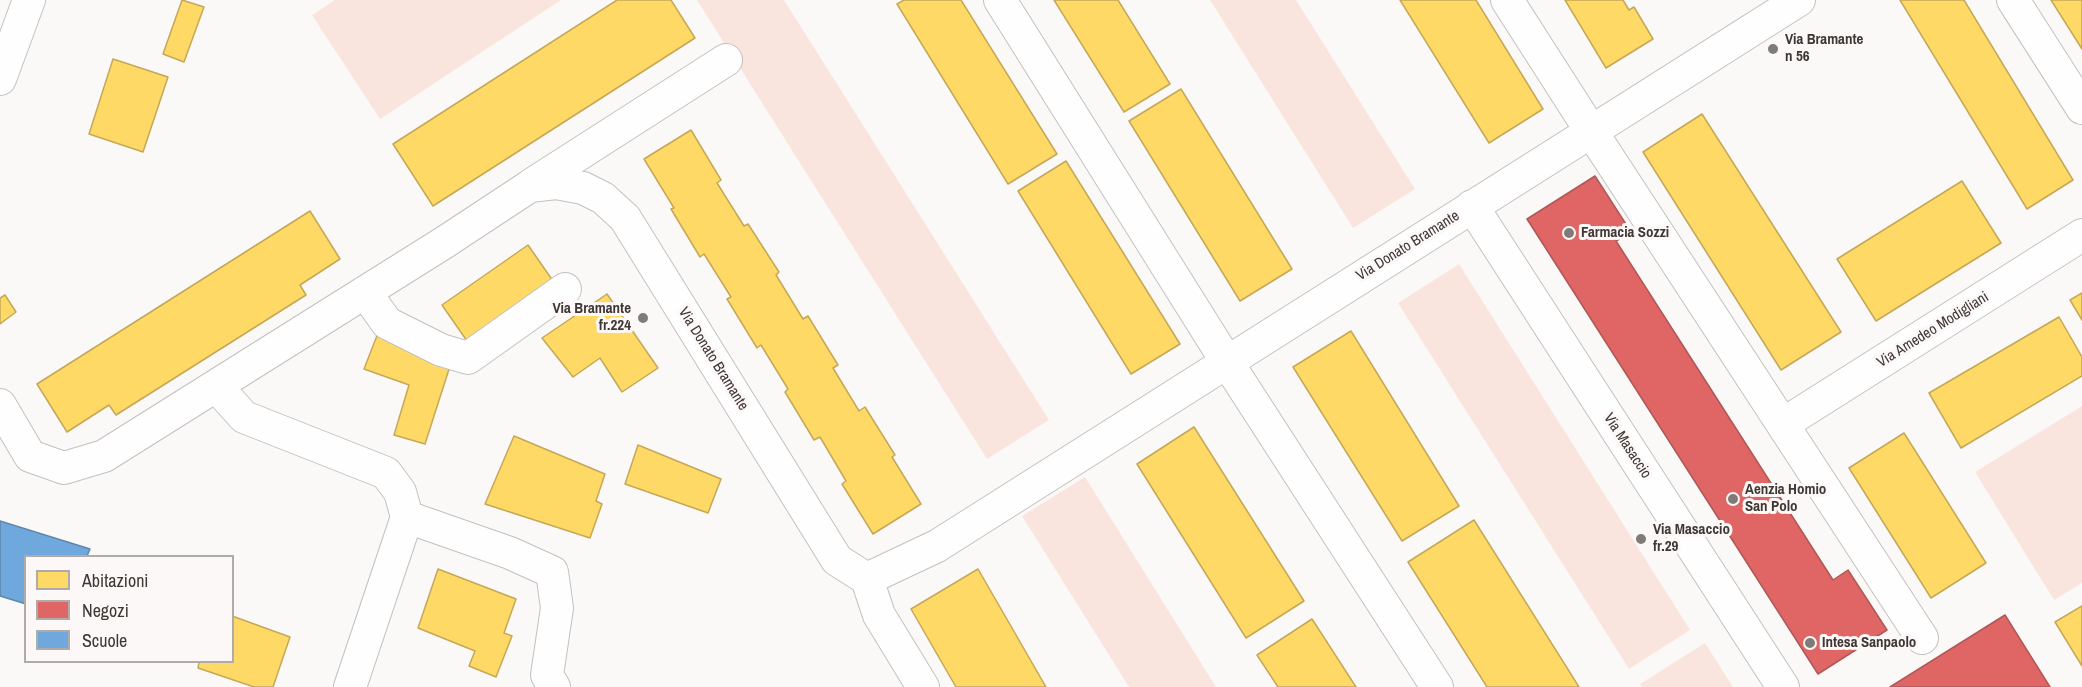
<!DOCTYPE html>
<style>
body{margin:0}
#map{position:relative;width:2082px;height:687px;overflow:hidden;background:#fbf9f8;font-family:"Archivo Narrow",sans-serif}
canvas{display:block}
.legend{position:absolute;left:24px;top:555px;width:210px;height:108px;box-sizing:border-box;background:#fcf8f7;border:2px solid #b0aba9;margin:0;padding:8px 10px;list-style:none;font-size:18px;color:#3e3734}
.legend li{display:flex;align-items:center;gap:12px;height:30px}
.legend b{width:30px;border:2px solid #b0aba9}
</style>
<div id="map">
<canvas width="2082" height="687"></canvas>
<ul class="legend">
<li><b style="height:16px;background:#ffd966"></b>Abitazioni</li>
<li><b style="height:16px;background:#e06666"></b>Negozi</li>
<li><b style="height:16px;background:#6fa8dc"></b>Scuole</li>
</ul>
</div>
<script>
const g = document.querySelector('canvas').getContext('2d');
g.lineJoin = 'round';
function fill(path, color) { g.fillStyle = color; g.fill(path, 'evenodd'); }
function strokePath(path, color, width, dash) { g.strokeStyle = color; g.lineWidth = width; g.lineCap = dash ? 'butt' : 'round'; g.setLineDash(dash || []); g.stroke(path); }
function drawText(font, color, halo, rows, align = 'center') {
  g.font = font + ' "Archivo Narrow",sans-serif'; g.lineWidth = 6; g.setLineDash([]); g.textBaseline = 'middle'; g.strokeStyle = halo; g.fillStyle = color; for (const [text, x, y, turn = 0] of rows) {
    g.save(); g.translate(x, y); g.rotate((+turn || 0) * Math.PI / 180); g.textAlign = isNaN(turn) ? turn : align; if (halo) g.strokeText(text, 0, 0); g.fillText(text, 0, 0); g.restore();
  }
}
const green = new Path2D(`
 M 335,0 L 561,0 L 380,119 L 312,15 Z
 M 697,0 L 784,0 L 1049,420 L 987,459 Z
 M 1210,0 L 1296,0 L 1415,189 L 1353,228 Z
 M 1459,264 L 1690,630 L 1629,669 L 1398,303 Z
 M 2082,406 L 2082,583 L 2054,600 L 1975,472 Z
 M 1085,477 L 1216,687 L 1129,687 L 1022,516 Z
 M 1705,643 L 1733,687 L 1642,687 L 1640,684 Z`);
const homes = new Path2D(`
 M 182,0 L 204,7 L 184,62 L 163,54 Z
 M 617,0 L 671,0 L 695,38 L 433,206 L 393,144 Z
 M 904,0 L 961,0 L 1057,154 L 1008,184 L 897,4 Z
 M 1054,0 L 1118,0 L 1170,84 L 1124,112 Z
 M 1400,0 L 1476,0 L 1543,109 L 1489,143 Z
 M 1565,0 L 1623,0 L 1629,10 L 1634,7 L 1653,39 L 1606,68 Z
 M 1900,0 L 1964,0 L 2073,180 L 2027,209 Z
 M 2051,0 L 2082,0 L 2082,49 Z
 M 113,59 L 168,77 L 143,152 L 89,134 Z
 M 1181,89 L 1292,269 L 1240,301 L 1129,121 Z
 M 1702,114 L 1841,332 L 1781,370 L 1643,152 Z
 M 691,130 L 721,180 L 717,183 L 744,226 L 748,224 L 779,272 L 776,275 L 803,319 L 808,316 L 838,365 L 833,368 L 859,411 L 865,407 L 895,455 L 892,457 L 921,504 L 873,534 L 842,484 L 846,481 L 820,437 L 814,440 L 785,392 L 788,389 L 761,345 L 757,348 L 727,299 L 731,297 L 704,254 L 700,257 L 671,209 L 674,208 L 644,159 Z
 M 1066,161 L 1180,344 L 1131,374 L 1018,191 Z
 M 1962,181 L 2001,243 L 1876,321 L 1837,259 Z
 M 310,211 L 340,259 L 300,285 L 306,295 L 116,415 L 109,405 L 67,432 L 37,384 Z
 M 528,245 L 553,281 L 467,341 L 442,305 Z
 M 2082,293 L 2082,320 L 2070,300 Z
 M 607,294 L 658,368 L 622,392 L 600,358 L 573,377 L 542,338 Z
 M 5,295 L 16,312 L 0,324 L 0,298 Z
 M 2059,317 L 2082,357 L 2082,376 L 1961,448 L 1929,393 Z
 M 1351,331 L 1459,506 L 1402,541 L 1293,367 Z
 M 378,333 L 451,363 L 425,444 L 394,435 L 409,385 L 364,369 Z
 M 1194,427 L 1304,601 L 1246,638 L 1137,464 Z
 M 1904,433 L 1986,563 L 1931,598 L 1849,468 Z
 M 514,436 L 605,474 L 596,501 L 602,504 L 590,538 L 485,504 Z
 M 638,445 L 721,479 L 708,513 L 625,484 Z
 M 1474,520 L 1579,687 L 1487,687 L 1408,562 Z
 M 438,569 L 516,599 L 504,633 L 512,636 L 496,677 L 469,666 L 475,651 L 418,628 Z
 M 978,569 L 1046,687 L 956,687 L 911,609 Z
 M 2082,606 L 2082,666 L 2055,622 Z
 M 232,616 L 290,637 L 273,687 L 254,687 L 198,668 L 199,662 L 232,662 Z
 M 1312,619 L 1356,687 L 1278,687 L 1257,655 Z`);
const shops = new Path2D(`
 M 1595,176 L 1631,232 L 1616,241 L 1833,580 L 1848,570 L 1887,630 L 1818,674 L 1527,219 Z
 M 2005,615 L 2050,687 L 1890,687 Z`);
const schools = new Path2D(`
 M 0,521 L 90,549 L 87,556 L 26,556 L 26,604 L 0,596 Z`);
const minor = new Path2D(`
 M 1000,0 L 1227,362 L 1437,687
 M 1507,0 L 1591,131 L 1922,638
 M 2013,0 L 2082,108
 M 0,79 L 29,0
 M 531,185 L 726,60
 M 1472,206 L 1783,687
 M 365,292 L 387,323 L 441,350 L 468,358 L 565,289
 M 217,387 L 244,417 L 386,473 L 400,492 L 407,517 L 350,687
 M 0,405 L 30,456 L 64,468 L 104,456 L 445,242 L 530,186 L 556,183 L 583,188 L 603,198 L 625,218 L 837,560 L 867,579 L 879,615 L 923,687
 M 1783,424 L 2082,235
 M 407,517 L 510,553 L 552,572 L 557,608 L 547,675 L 554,687
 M 867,579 L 937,546 L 1799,0`);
const markers = [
 [1773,49,6,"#807b79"],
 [1569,233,6,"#807b79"],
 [643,318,6,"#807b79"],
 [1733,499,6,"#807b79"],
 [1641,539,6,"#807b79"],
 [1810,643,6,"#807b79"]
];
const poiNames = [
 ["Via Bramante",1785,40],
 ["n 56",1785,57],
 ["Farmacia Sozzi",1581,233],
 ["Via Bramante",631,309,"right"],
 ["fr.224",631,326,"right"],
 ["Aenzia Homio",1745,490],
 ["San Polo",1745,507],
 ["Via Masaccio",1653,530],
 ["fr.29",1653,547],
 ["Intesa Sanpaolo",1822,643]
];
const streetNames = [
 ["Via Donato Bramante",1408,246,-32],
 ["Via Amedeo Modigliani",1933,330,-32],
 ["Via Donato Bramante",713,359,58],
 ["Via Masaccio",1627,446,57]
];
fill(green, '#fae5de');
fill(homes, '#ffd966');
strokePath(homes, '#c5a857', 1.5);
fill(shops, '#e06666');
strokePath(shops, '#af5857', 1.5);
fill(schools, '#6fa8dc');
strokePath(schools, '#6086aa', 1.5);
strokePath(minor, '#c4c0be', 34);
strokePath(minor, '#fefefe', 32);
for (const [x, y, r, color] of markers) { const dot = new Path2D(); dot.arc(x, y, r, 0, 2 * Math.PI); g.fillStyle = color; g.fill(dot); strokePath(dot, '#fcf8f7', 2); }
drawText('bold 15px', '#3e3734', '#fcf8f7', poiNames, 'left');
drawText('15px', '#3e3734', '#fcf8f7', streetNames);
</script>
